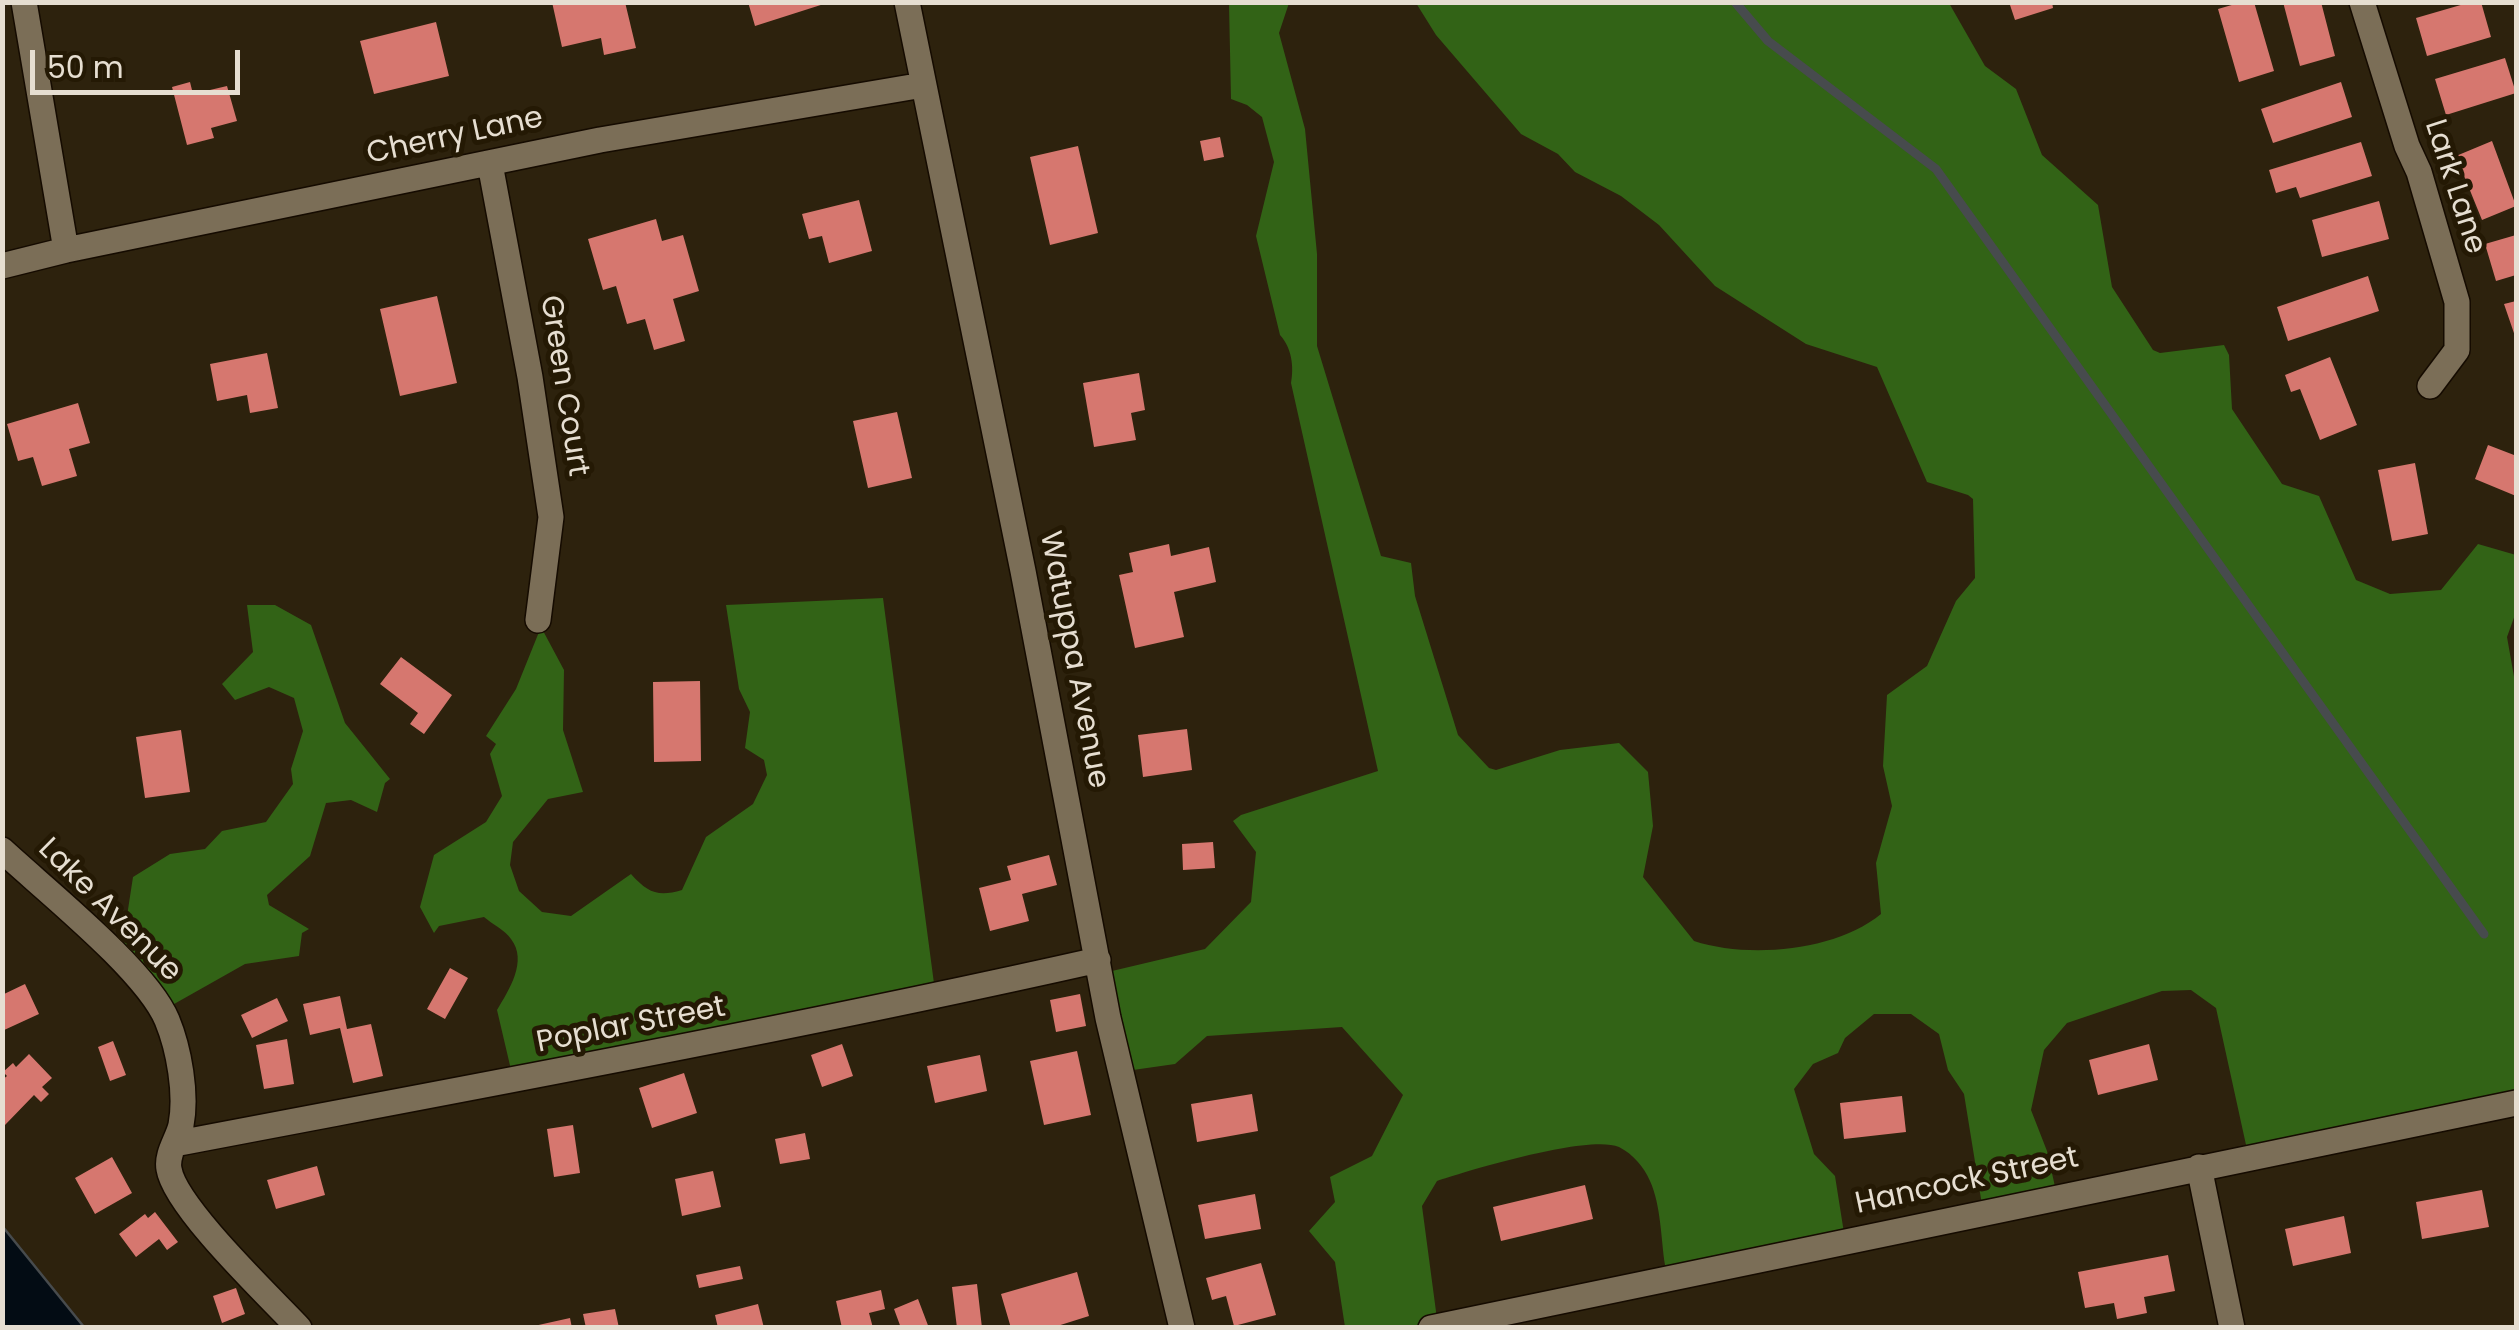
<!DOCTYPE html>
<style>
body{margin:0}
#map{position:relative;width:2519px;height:1330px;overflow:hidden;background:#2d220d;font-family:Poppins,sans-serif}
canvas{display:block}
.frame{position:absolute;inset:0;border:5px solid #e6ded1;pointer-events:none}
.scale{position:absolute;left:30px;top:50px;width:210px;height:45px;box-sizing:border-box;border:5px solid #e6ded1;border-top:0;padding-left:12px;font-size:30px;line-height:35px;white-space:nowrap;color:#e6ded1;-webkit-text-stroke:8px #241904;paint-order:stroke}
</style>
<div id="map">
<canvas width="2519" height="1330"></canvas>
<div class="frame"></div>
<div class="scale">50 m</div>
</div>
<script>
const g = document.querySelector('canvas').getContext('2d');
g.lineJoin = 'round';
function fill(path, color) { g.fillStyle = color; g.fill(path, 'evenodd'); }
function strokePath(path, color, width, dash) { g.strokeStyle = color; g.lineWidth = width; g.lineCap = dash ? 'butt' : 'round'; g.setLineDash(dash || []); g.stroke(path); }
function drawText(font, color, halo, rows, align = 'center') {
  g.font = font + ' Poppins,sans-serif'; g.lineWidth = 10; g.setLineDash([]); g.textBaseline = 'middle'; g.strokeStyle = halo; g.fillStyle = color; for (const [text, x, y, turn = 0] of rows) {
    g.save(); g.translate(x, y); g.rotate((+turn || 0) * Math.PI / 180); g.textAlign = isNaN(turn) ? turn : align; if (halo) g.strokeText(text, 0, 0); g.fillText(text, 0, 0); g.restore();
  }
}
const forest = new Path2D(`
 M 1229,3 L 1289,3 L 1279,33 L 1305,129 L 1317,254 L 1317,346 L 1381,556 L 1411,563 L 1415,596 L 1458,735 L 1489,768 L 1496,770 L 1560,750 L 1619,743 L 1648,772 L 1653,826 L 1643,877 L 1694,941 C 1749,959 1836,951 1881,914 L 1876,863 L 1892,806 L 1883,766 L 1887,695 L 1927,666 L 1956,601 L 1975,578 L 1973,499 L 1968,495 L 1927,482 L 1877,367 L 1806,344 L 1715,286 L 1659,225 L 1621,196 L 1575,172 L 1558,154 L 1521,134 L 1436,35 L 1416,3 L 1949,3 L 1985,66 L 2016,89 L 2042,155 L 2098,205 L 2112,287 L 2153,350 L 2160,353 L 2224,345 L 2229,355 L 2232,409 L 2282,484 L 2319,496 L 2356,580 L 2390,594 L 2441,590 L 2478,544 L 2516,555 L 2516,612 L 2507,637 L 2516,688 L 2516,1101 L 2248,1154 L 2216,1008 L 2191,990 L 2162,991 L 2067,1023 L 2044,1050 L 2031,1110 L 2047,1151 L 2056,1191 L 1982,1205 L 1964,1094 L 1948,1070 L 1939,1034 L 1911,1014 L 1874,1014 L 1845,1038 L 1838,1053 L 1813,1064 L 1794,1089 L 1814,1154 L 1835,1176 L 1844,1233 L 1672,1270 L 1665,1265 C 1661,1239 1661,1205 1650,1181 C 1644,1167 1633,1154 1619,1147 C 1589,1134 1470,1170 1437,1181 L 1422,1206 L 1437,1319 L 1411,1327 L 1345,1327 L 1335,1262 L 1309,1231 L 1335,1202 L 1330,1177 L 1372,1156 L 1403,1095 L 1342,1027 L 1207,1036 L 1175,1064 L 1119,1072 L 1112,971 L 1205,949 L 1251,902 L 1256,852 L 1233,821 L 1241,815 L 1378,771 L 1291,383 C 1294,367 1292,348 1280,335 L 1256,236 L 1274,162 L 1262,117 L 1247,105 L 1231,99 Z
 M 883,598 L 935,991 L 512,1074 L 497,1010 C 509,990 528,961 511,939 C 505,930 492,924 484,917 L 439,926 L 434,933 L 420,907 L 434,855 L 486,822 L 502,796 L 490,754 L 496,744 L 486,736 L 516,689 L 541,627 L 564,670 L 563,730 L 583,792 L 548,799 L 513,842 L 510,865 L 519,891 L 542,912 L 571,916 L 631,874 C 648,893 658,897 682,890 L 706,837 L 753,804 L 767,775 L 764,760 L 745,748 L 750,712 L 739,689 L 726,605 Z
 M 247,605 L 275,605 L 311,625 L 345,723 L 390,779 L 385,783 L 377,812 L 351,800 L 326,803 L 310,856 L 267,895 L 269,905 L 309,929 L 302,933 L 299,956 L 245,964 L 167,1008 L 121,955 L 133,877 L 170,854 L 205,849 L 222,831 L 266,822 L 293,784 L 291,769 L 303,731 L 294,698 L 269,687 L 235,700 L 222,684 L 253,652 Z`);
const water = new Path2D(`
 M 2,1227 L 3,1227 L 84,1327 L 3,1327 Z`);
const stream = new Path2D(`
 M 1735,2 L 1768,41 L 1936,169 L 2484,934`);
const building = new Path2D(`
 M 552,2 L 625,2 L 636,48 L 604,55 L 601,38 L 562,47 Z
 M 748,2 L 827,2 L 827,3 L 755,26 Z
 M 2009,2 L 2052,2 L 2053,8 L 2015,20 Z
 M 2242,2 L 2254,2 L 2274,71 L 2239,82 L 2218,9 Z
 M 2283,2 L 2321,2 L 2335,56 L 2300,66 Z
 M 2471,2 L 2481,2 L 2491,37 L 2427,56 L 2416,18 Z
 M 436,22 L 449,76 L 374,94 L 360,41 Z
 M 2505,58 L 2516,93 L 2446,115 L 2435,79 Z
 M 190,82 L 193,94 L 227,86 L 237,121 L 211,128 L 214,138 L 187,145 L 172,87 Z
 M 2341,82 L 2352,117 L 2273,143 L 2261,109 Z
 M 1220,137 L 1224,157 L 1204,161 L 1200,141 Z
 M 2492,141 L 2516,206 L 2482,220 L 2456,156 Z
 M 2361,142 L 2372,176 L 2300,198 L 2296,187 L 2276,193 L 2269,170 Z
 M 1078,146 L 1098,233 L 1050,245 L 1030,157 Z
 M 859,200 L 872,251 L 829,263 L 822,236 L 809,239 L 802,214 Z
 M 2379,201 L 2389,239 L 2322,257 L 2312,220 Z
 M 656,219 L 662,241 L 683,235 L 699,291 L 673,299 L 685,341 L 654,350 L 645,319 L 627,324 L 616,286 L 603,290 L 588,239 Z
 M 2516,235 L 2516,275 L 2496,281 L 2485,244 Z
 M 2368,276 L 2379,311 L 2288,341 L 2277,307 Z
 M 437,296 L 457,383 L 400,396 L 380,309 Z
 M 2516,301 L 2516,339 L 2504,304 Z
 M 267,353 L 278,408 L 250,413 L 247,395 L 217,401 L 210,364 Z
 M 2330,357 L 2357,425 L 2320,440 L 2300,389 L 2291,392 L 2285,375 Z
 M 1139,373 L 1145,410 L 1131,413 L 1136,440 L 1094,447 L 1083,383 Z
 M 78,403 L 90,443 L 69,449 L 77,476 L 42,486 L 33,457 L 18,461 L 7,424 Z
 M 897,412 L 912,478 L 868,488 L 853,421 Z
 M 2488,445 L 2514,455 L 2516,448 L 2516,496 L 2475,479 Z
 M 2415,463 L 2428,534 L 2392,541 L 2378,470 Z
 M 1169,544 L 1171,556 L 1209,547 L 1216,582 L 1174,592 L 1184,637 L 1135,648 L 1119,575 L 1133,572 L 1129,553 Z
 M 401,657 L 452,695 L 424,734 L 410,724 L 418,713 L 380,684 Z
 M 700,681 L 701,761 L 654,762 L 653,682 Z
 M 1187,729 L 1192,770 L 1143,777 L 1138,735 Z
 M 181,730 L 190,792 L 145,798 L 136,737 Z
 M 1213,842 L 1215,868 L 1183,870 L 1182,844 Z
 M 1049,855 L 1057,885 L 1022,894 L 1029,921 L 990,931 L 979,888 L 1011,880 L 1007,866 Z
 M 450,968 L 468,978 L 445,1019 L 427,1009 Z
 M 25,984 L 39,1014 L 2,1031 L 2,995 Z
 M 1080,994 L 1086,1026 L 1056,1032 L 1050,1000 Z
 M 340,996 L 347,1029 L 371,1024 L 383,1076 L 353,1083 L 340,1028 L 310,1035 L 303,1004 Z
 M 277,998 L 288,1021 L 252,1038 L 241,1015 Z
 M 287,1039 L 294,1084 L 264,1089 L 256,1045 Z
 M 113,1041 L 126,1075 L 110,1081 L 98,1047 Z
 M 842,1044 L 853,1076 L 822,1087 L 811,1055 Z
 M 2149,1044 L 2158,1080 L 2098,1095 L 2089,1060 Z
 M 1077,1051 L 1091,1115 L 1044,1125 L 1030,1061 Z
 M 29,1054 L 52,1078 L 42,1087 L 49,1094 L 41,1102 L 34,1095 L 5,1125 L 2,1080 L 7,1076 L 3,1072 L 13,1063 L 16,1067 Z
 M 980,1055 L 987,1091 L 935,1103 L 927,1066 Z
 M 684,1073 L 697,1113 L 652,1128 L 639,1088 Z
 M 1252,1094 L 1258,1131 L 1197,1142 L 1191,1104 Z
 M 1902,1096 L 1906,1132 L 1844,1139 L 1840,1103 Z
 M 573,1125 L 580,1173 L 554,1177 L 547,1129 Z
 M 805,1133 L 810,1159 L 780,1164 L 775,1139 Z
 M 112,1157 L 132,1193 L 95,1214 L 75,1178 Z
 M 317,1166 L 325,1195 L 276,1209 L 267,1180 Z
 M 713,1171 L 721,1207 L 682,1216 L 675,1179 Z
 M 1585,1185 L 1593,1219 L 1501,1241 L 1493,1207 Z
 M 2482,1190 L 2489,1227 L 2422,1239 L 2416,1202 Z
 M 1255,1194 L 1261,1229 L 1205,1239 L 1198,1205 Z
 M 155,1212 L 178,1242 L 167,1250 L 159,1239 L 136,1257 L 119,1234 L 145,1214 L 148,1218 Z
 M 2344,1216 L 2351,1253 L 2293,1266 L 2285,1229 Z
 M 2168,1255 L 2175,1291 L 2144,1297 L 2147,1313 L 2117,1319 L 2114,1303 L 2085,1308 L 2078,1272 Z
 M 1261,1263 L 1276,1315 L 1234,1326 L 1226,1296 L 1212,1300 L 1206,1278 Z
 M 740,1266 L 743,1279 L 699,1288 L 696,1275 Z
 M 1077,1272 L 1089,1316 L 1051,1328 L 1011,1328 L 1001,1294 Z
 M 977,1284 L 982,1328 L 957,1328 L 952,1287 Z
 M 236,1288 L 245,1314 L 222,1323 L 213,1296 Z
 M 881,1290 L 885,1309 L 869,1313 L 873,1328 L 842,1328 L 836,1301 Z
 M 918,1299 L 929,1328 L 901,1328 L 894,1309 Z
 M 758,1304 L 764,1328 L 718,1328 L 715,1315 Z
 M 615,1309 L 619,1328 L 586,1328 L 583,1314 Z
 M 570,1318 L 572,1328 L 534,1328 L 534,1326 Z`);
const street = new Path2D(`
 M 24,2 L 66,250
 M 907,2 L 1023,571 L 1108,1018 L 1182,1328
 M 2362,2 L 2407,146 L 2419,172 L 2457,302 L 2457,350 L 2430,386
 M 490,164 L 530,377 L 551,517 L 538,620
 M 2,266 L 66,250 L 600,140 L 923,85
 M 2,850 C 45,890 146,970 167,1020 C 179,1049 187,1094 181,1125 C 178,1139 166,1154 169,1169 C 175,1207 270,1297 299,1328
 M 174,1144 C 483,1085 791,1029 1098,960
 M 2199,1167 L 2232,1328
 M 1431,1328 L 2516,1103`);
const streetNames = [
 ["Cherry Lane",455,137,-12],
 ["Lark Lane",2454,187,72],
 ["Green Court",563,386,81],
 ["Watuppa Avenue",1073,660,79],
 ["Lake Avenue",109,911,45],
 ["Poplar Street",631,1026,-11],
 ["Hancock Street",1967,1182,-12]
];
fill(forest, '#326316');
fill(water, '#030c14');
strokePath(water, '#474b4d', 2.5);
strokePath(stream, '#474b4d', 9);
fill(building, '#d6776f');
strokePath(street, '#150b00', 28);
strokePath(street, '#7b6e57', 25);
drawText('30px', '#e6ded1', '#241904', streetNames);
</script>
